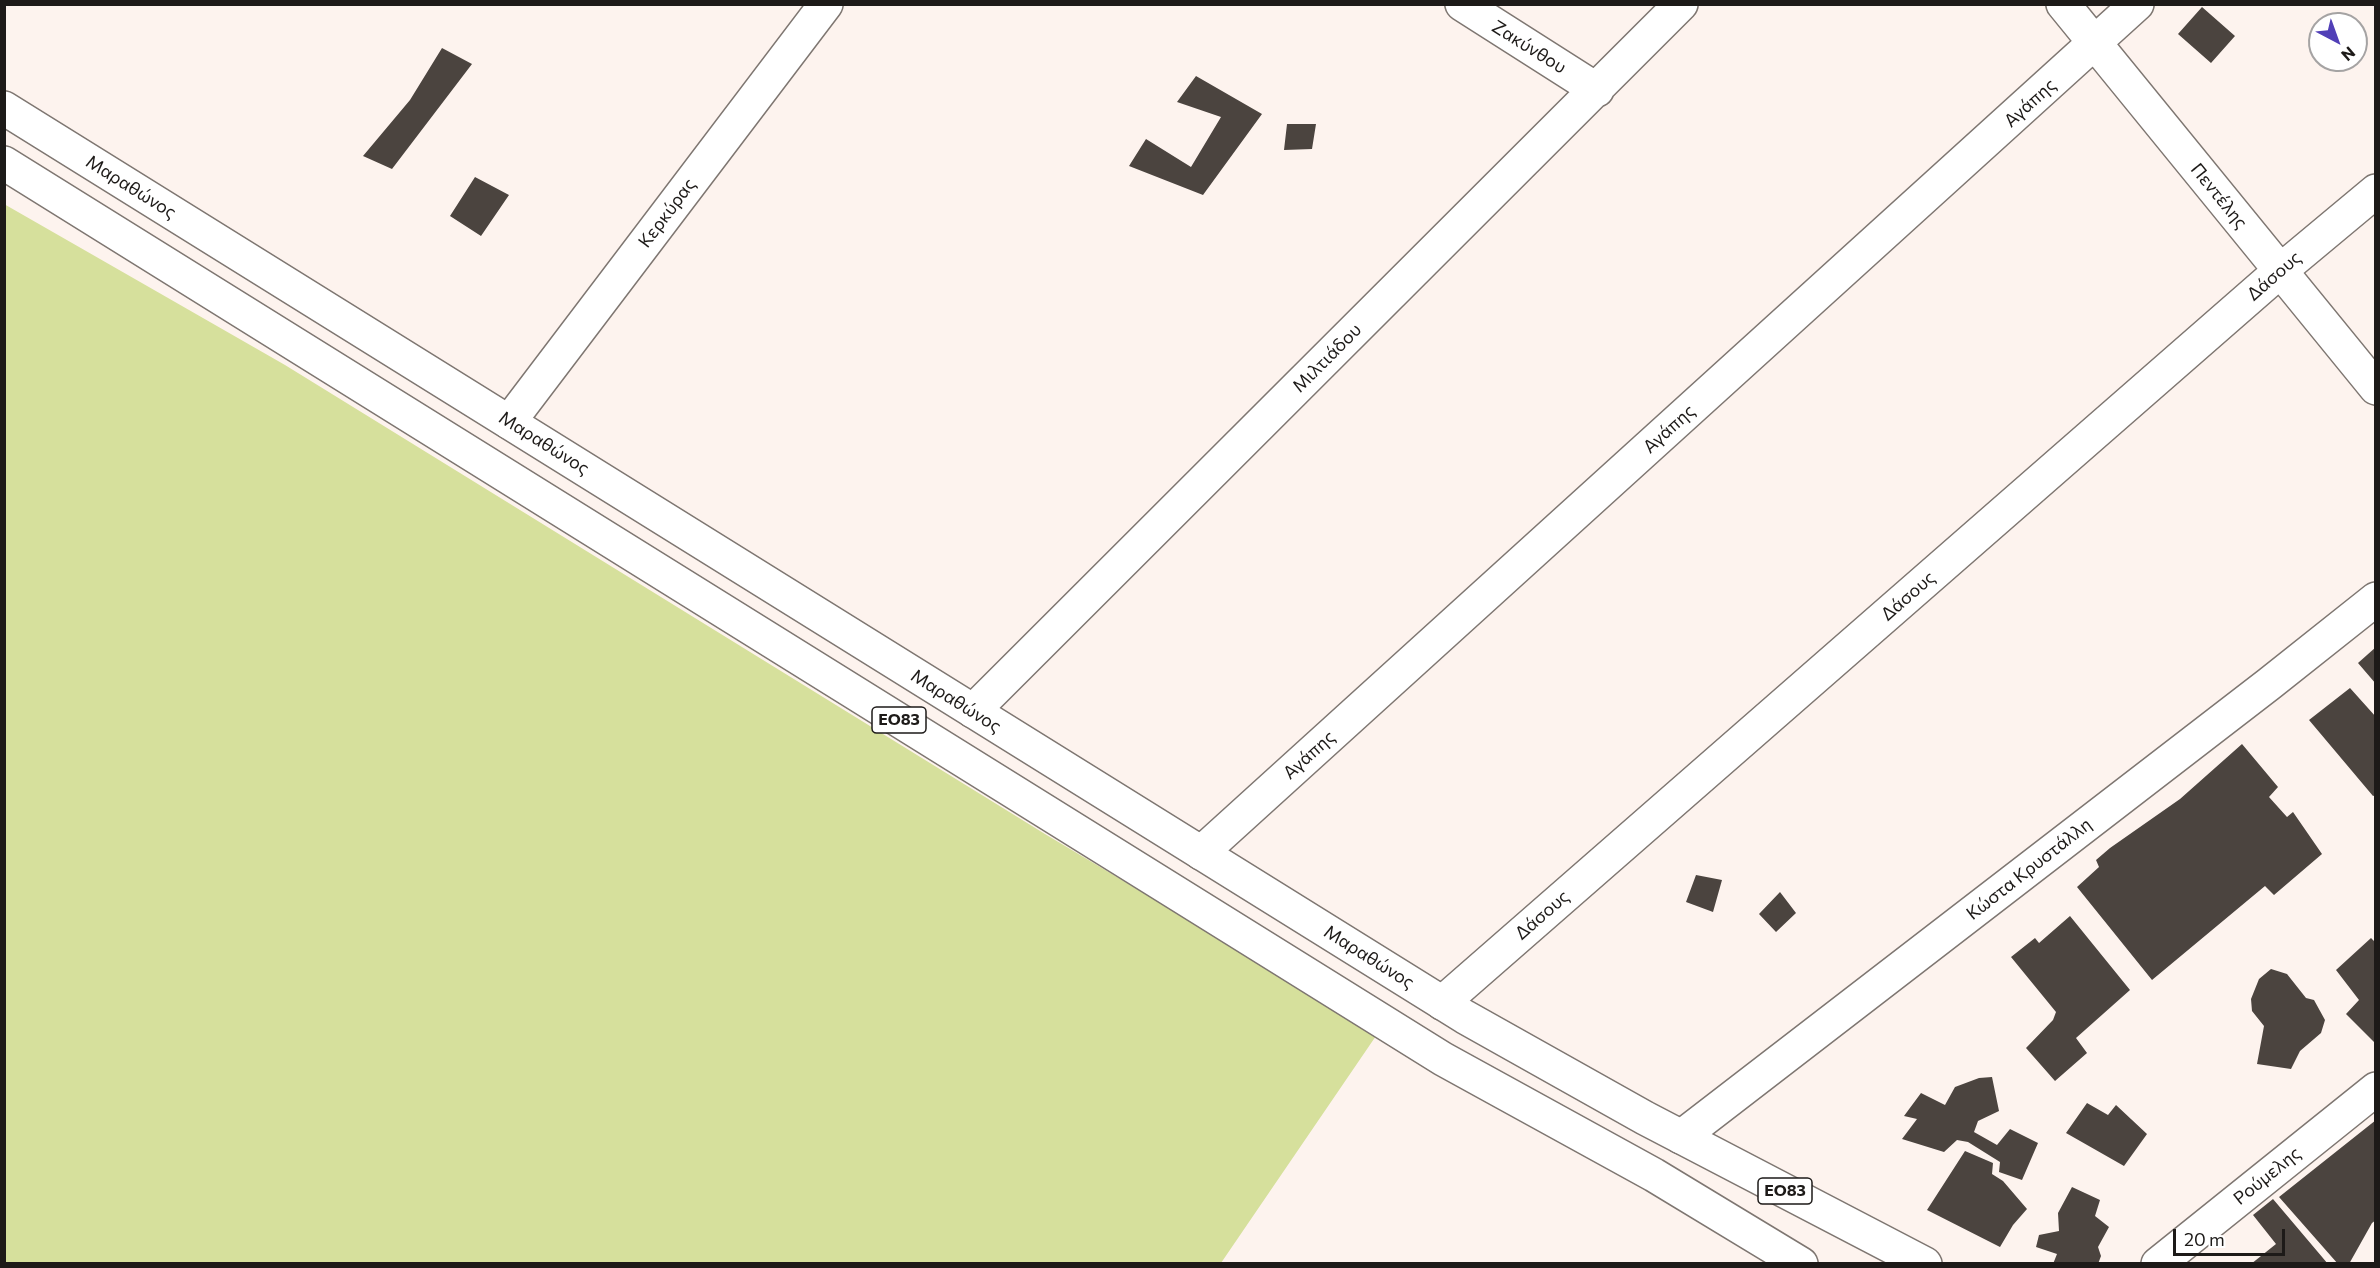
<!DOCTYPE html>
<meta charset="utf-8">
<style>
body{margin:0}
#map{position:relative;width:2380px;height:1268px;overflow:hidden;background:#fdf3ee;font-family:Commissioner,sans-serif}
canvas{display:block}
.frame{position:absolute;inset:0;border:6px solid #1d1a18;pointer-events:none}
.north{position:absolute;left:2308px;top:12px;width:60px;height:60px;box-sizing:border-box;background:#fff;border:2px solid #a5a3a3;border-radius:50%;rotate:139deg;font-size:16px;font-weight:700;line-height:24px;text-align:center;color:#1d1a18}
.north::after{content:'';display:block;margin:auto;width:21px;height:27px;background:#513fb7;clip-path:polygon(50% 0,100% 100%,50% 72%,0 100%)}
.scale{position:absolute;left:2173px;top:1229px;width:112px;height:27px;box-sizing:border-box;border:3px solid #1d1a18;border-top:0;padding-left:8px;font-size:18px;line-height:21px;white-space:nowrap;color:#1d1a18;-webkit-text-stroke:4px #fff;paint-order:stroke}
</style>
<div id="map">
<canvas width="2380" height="1268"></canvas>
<div class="frame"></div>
<div class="north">N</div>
<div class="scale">20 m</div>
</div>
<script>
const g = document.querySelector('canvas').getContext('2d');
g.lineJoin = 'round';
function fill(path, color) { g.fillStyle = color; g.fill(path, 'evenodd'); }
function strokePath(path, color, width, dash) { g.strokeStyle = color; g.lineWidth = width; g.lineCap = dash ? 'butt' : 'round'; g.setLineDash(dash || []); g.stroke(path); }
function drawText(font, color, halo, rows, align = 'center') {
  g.font = font + ' Commissioner,sans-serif'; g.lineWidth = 6; g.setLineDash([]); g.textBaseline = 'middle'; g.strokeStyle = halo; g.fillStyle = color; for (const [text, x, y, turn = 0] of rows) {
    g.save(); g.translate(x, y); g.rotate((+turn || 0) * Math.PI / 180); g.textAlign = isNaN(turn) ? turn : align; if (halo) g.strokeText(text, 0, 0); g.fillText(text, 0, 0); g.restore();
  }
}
const green = new Path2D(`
 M 4,204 L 285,365 L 1045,834 L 1378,1033 L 1221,1263 L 5,1263 Z`);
const building = new Path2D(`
 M 2202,7 L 2235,36 L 2211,63 L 2178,34 Z
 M 442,48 L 472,64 L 392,169 L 363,156 L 410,100 Z
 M 1196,76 L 1262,114 L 1203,195 L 1129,166 L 1146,139 L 1191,167 L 1221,117 L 1177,102 Z
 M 1287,124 L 1316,124 L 1312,149 L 1284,150 Z
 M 475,177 L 509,195 L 481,236 L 450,216 Z
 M 2376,647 L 2376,684 L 2358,663 Z
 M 2350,688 L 2376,717 L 2376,795 L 2373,796 L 2309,720 Z
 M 2242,744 L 2278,787 L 2269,797 L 2287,817 L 2293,812 L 2322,854 L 2274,895 L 2265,886 L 2152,980 L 2077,887 L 2099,867 L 2096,860 L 2110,848 L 2180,799 Z
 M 1696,875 L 1722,880 L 1713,912 L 1686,902 Z
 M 1780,892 L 1796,913 L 1776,932 L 1759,914 Z
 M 2070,916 L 2130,990 L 2076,1038 L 2087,1053 L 2055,1081 L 2026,1048 L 2053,1020 L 2056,1012 L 2011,957 L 2035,938 L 2039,943 Z
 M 2371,938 L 2376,943 L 2376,1044 L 2346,1014 L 2359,1000 L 2336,970 Z
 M 2271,969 L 2287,974 L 2306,998 L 2314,1000 L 2325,1020 L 2321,1033 L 2300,1051 L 2291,1069 L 2257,1064 L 2264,1026 L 2252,1011 L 2251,999 L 2259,979 Z
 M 1992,1077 L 1999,1111 L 1978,1121 L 1974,1132 L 1997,1145 L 2010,1129 L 2038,1143 L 2022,1180 L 1999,1172 L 2000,1162 L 1968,1142 L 1957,1140 L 1944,1152 L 1902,1139 L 1917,1119 L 1904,1116 L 1921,1093 L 1945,1105 L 1955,1087 L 1979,1078 Z
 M 2087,1103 L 2108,1115 L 2116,1105 L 2147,1134 L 2124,1166 L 2066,1133 Z
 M 2376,1120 L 2376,1220 L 2372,1223 L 2349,1264 L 2338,1264 L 2279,1197 Z
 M 1965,1151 L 1993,1163 L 1992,1174 L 2003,1181 L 2027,1209 L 2013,1225 L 2000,1247 L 1927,1210 Z
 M 2072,1187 L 2100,1200 L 2095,1216 L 2109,1227 L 2098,1247 L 2101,1256 L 2098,1264 L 2053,1264 L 2057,1254 L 2036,1247 L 2039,1235 L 2059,1231 L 2058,1213 Z
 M 2273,1199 L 2328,1264 L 2251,1264 L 2276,1244 L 2253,1215 Z`);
const minor = new Path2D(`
 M 1462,4 L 1597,90
 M 2063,4 L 2376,388
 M 509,422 L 826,4
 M 973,711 L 1681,4
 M 1201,853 L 2137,4
 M 1442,1003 L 2280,271 L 2376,191
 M 1681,1137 L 2269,684 L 2376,599
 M 2158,1264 L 2376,1089`);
const primary = new Path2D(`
 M 4,108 L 1465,1017 L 1645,1118 L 1925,1264
 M 4,163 L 1443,1059 L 1654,1175 L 1801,1264`);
const shields = [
 [899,720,54],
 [1785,1191,54]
];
const shieldNames = [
 ["ΕΟ83",899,720],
 ["ΕΟ83",1785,1191]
];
const streetNames = [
 ["Ζακύνθου",1529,47,32],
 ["Αγάπης",2030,103,-42],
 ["Μαραθώνος",131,187,32],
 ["Πεντέλης",2219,196,51],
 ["Κερκύρας",667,213,-53],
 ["Δάσους",2274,276,-41],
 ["Μιλτιάδου",1327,358,-45],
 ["Αγάπης",1669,429,-42],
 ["Μαραθώνος",544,443,32],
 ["Δάσους",1908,596,-41],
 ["Μαραθώνος",956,701,32],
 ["Αγάπης",1309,755,-42],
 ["Κώστα Κρυστάλλη",2029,869,-38],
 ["Δάσους",1542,915,-41],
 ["Μαραθώνος",1369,957,32],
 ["Ρούμελης",2267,1176,-39]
];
fill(green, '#d6e09c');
fill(building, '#4b443f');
strokePath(minor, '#7e7671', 36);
strokePath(primary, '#7e7671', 36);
strokePath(minor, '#fff', 33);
strokePath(primary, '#fff', 33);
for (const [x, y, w] of shields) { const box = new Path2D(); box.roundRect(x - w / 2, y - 13, w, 26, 4.5); g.fillStyle = '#fff'; g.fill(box); strokePath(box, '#1d1a18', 1.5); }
drawText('bold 16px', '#1d1a18', null, shieldNames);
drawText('18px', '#1d1a18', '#fff', streetNames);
</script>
